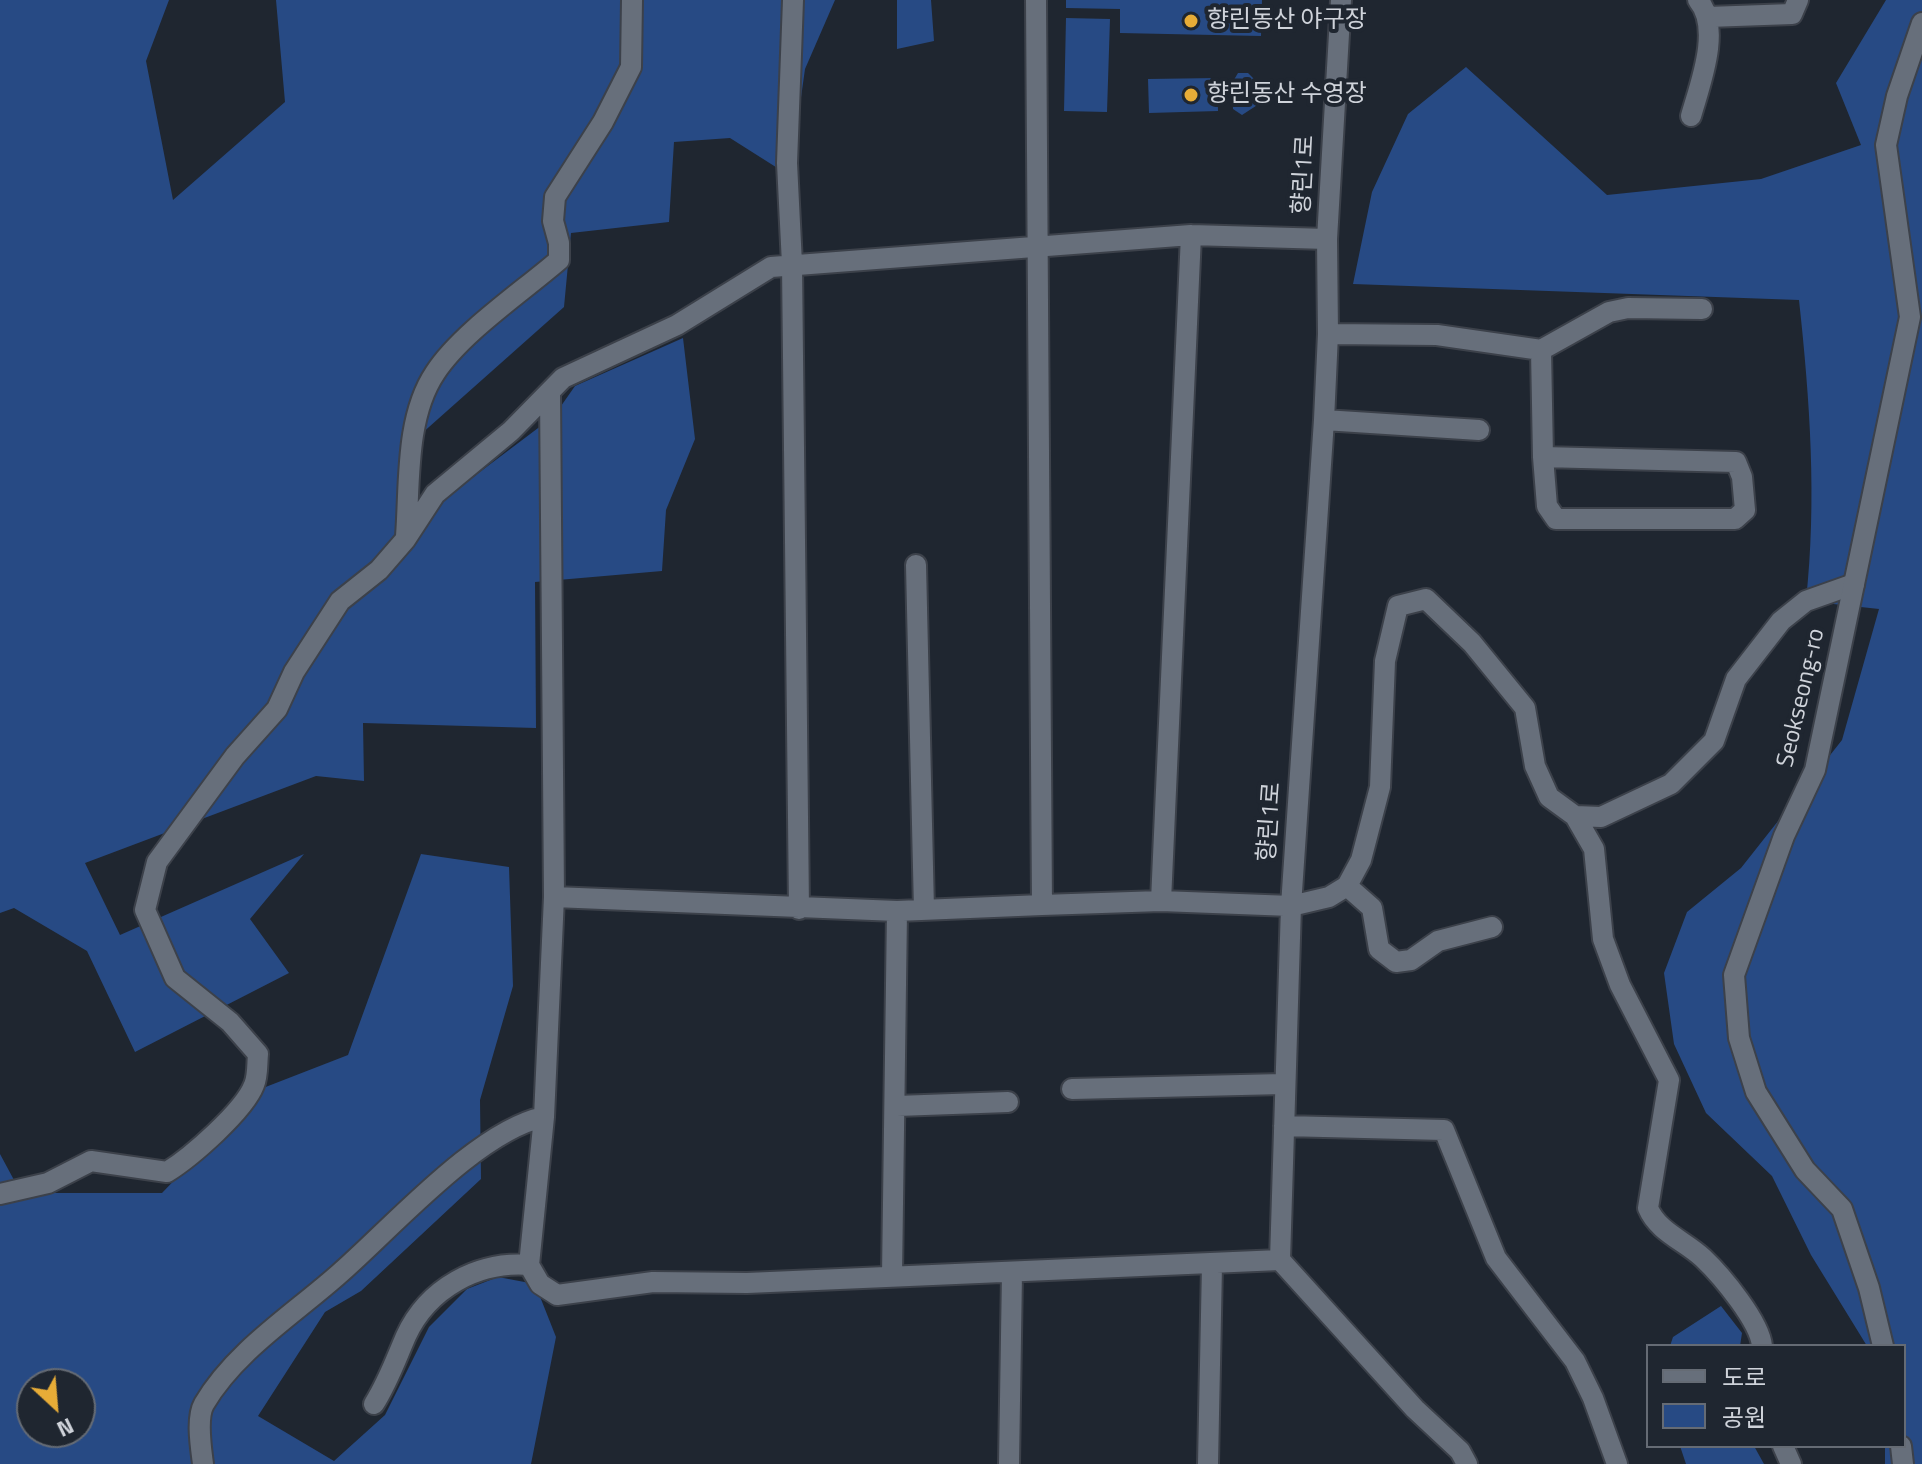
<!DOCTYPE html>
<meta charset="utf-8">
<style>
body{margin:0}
#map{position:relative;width:1922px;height:1464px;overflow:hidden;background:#1f2630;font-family:"Titillium Web","Noto Sans KR",sans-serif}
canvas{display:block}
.legend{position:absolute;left:1646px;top:1344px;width:260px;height:104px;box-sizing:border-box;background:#1f2630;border:2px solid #656b74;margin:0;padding:10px 14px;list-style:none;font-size:24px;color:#cfd3da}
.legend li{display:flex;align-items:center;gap:16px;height:40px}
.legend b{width:40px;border:2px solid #656b74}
.north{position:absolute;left:16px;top:1368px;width:80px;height:80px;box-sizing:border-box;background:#1f2630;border:2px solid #656b74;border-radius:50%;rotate:154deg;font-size:22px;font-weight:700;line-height:32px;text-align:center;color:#cfd3da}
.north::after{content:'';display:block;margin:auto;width:28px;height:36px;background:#e7ac37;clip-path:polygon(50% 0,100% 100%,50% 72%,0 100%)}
</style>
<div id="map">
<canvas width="1922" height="1464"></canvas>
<ul class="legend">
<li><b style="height:10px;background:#676f7b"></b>도로</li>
<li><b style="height:22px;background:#274a84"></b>공원</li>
</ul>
<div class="north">N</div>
</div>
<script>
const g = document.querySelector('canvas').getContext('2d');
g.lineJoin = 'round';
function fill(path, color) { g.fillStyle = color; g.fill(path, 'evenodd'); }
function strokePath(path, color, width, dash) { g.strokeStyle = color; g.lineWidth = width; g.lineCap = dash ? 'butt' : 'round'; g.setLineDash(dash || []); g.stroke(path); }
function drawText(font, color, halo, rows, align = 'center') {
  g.font = font + ' "Titillium Web","Noto Sans KR",sans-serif'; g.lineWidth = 8; g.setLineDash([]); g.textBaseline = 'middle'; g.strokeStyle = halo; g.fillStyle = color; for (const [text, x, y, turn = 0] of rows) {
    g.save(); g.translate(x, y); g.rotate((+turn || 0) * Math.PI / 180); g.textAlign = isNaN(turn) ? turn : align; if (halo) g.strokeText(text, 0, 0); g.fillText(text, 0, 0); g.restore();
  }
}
const green = new Path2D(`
 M 0,0 L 169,0 L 146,61 L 173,200 L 285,102 L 276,0 L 835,0 L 805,69 L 790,176 L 730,138 L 674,142 L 669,222 L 571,233 L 564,307 L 402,451 L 395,536 L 554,416 L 575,386 L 683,338 L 695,439 L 666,510 L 662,571 L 535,582 L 536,728 L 363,723 L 364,781 L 316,776 L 85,863 L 120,935 L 304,854 L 250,919 L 289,973 L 135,1052 L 87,951 L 14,908 L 0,913 Z
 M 897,0 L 931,0 L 934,41 L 897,49 Z
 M 1066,0 L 1262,0 L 1261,36 L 1120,33 L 1120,9 L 1066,8 Z
 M 1886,0 L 1922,0 L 1922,1464 L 1885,1464 L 1885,1446 L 1904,1446 L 1904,1346 L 1867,1346 L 1811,1255 L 1772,1176 L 1706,1113 L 1674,1044 L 1664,973 L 1687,912 L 1741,868 L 1842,740 L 1879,609 L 1806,601 C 1817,500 1810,401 1799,300 L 1353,284 L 1372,192 L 1408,114 L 1466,67 L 1607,195 L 1761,179 L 1861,145 L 1836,83 Z
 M 1066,18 L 1110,19 L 1107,112 L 1064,111 Z
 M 1238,73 L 1248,73 L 1268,93 L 1265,100 L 1242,115 L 1233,109 L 1232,83 Z
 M 1217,78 L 1218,111 L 1149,113 L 1148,79 Z
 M 421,854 L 509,867 L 513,986 L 480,1100 L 481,1179 L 361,1291 L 325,1312 L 258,1416 L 334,1461 L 385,1415 L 429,1327 L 467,1289 L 498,1277 L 535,1284 L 556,1337 L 531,1464 L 0,1464 L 0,1154 L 21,1193 L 162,1193 L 263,1088 L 348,1055 ZM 32,1384 L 80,1384 L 80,1432 L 32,1432 Z
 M 1721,1306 L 1742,1333 L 1740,1346 L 1670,1346 L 1673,1337 Z
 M 1680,1446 L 1754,1446 L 1764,1464 L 1686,1464 Z`);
const street = new Path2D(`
 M 793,0 L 787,163 L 792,264 L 799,909
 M 1036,0 L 1042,905 L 1161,901 L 1291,906 L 1329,897 L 1347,886 L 1361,860 L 1380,787 L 1385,661 L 1398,606 L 1426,599 L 1472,643 L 1525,708 L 1535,766 L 1549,797 L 1575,816 L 1601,817 L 1671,784 L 1714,741 L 1736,679 L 1781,621 L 1806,601 L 1854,584
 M 1708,17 L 1792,14 L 1798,0
 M 1691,116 C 1700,84 1722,28 1698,0
 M 1328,334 L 1437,335 L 1541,350 L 1543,457 L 1736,462 L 1742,477 L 1745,510 L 1735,519 L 1556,519 L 1547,506 L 1543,457
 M 1541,350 L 1609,312 L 1628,308 L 1702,309
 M 550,392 L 554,897 L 544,1117 L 529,1265 L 540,1284 L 557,1295 L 653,1282 L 747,1283 L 1280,1260 L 1291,906 L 1324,420 L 1328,334 L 1327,239 L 1341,0
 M 1324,420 L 1479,430
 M 406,536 C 410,485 405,418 435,373 C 461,333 522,292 559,260 L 559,243 L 553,221 L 555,197 L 603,122 L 631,67 L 632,0
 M 916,565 L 924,910
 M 1575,816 L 1594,849 L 1603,939 L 1620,985 L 1669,1080 L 1648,1208 C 1658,1232 1685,1241 1703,1258 C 1722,1276 1760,1322 1762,1346
 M 1347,886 L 1372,908 L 1379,949 L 1396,962 L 1411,960 L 1438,941 L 1492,927
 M 554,897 L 897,911 L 1042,905
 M 1161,901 L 1191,235
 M 1072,1089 L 1283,1084
 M 897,1106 L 1008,1102
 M 1284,1126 L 1444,1130 L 1496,1258 L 1575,1361 L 1593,1398 L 1617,1464
 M 0,1194 L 48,1183 L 91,1161 L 167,1172 C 191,1157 244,1111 254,1085 C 258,1076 257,1063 258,1054 L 230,1022 L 175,978 L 145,910 L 157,862 L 235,756 L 277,709 L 294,672 L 340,601 L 379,570 L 405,540 L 435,494 L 511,431 L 563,378 L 677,325 L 771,267 L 1191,235 L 1327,239
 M 1280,1260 L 1415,1409 L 1460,1451 L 1467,1464
 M 892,1276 L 897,911
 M 374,1404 C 388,1382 396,1359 406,1336 C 428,1288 478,1261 529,1265
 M 1783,1446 L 1791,1464
 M 203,1464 C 201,1448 196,1418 204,1404 C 235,1351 294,1314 339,1274 C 391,1229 478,1130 544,1117
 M 1009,1464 L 1012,1273
 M 1208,1464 L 1212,1265`);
const secondary = new Path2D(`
 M 1883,1346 L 1869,1288 L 1842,1209 L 1805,1170 L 1756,1092 L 1739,1038 L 1734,975 L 1784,836 L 1815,770 L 1910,317 L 1886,145 L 1897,96 L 1922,23
 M 1901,1446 L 1903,1464`);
const markers = [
 [1191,21,8,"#e7ac37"],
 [1191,95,8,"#e7ac37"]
];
const poiNames = [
 ["향린동산 야구장",1207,21],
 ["향린동산 수영장",1207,95]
];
const streetNames = [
 ["향린1로",1305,175,-87],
 ["Seokseong-ro",1802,698,-77],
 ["향린1로",1271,822,-86]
];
fill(green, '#274a84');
strokePath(street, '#3c414a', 24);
strokePath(secondary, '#3c414a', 24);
strokePath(street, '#676f7b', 20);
strokePath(secondary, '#676f7b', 20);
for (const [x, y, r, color] of markers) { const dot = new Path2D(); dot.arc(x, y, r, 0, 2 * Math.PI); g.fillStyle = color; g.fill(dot); strokePath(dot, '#1f2630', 3); }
drawText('24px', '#cfd3da', '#1f2630', poiNames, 'left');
drawText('24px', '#cfd3da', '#1f2630', streetNames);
</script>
